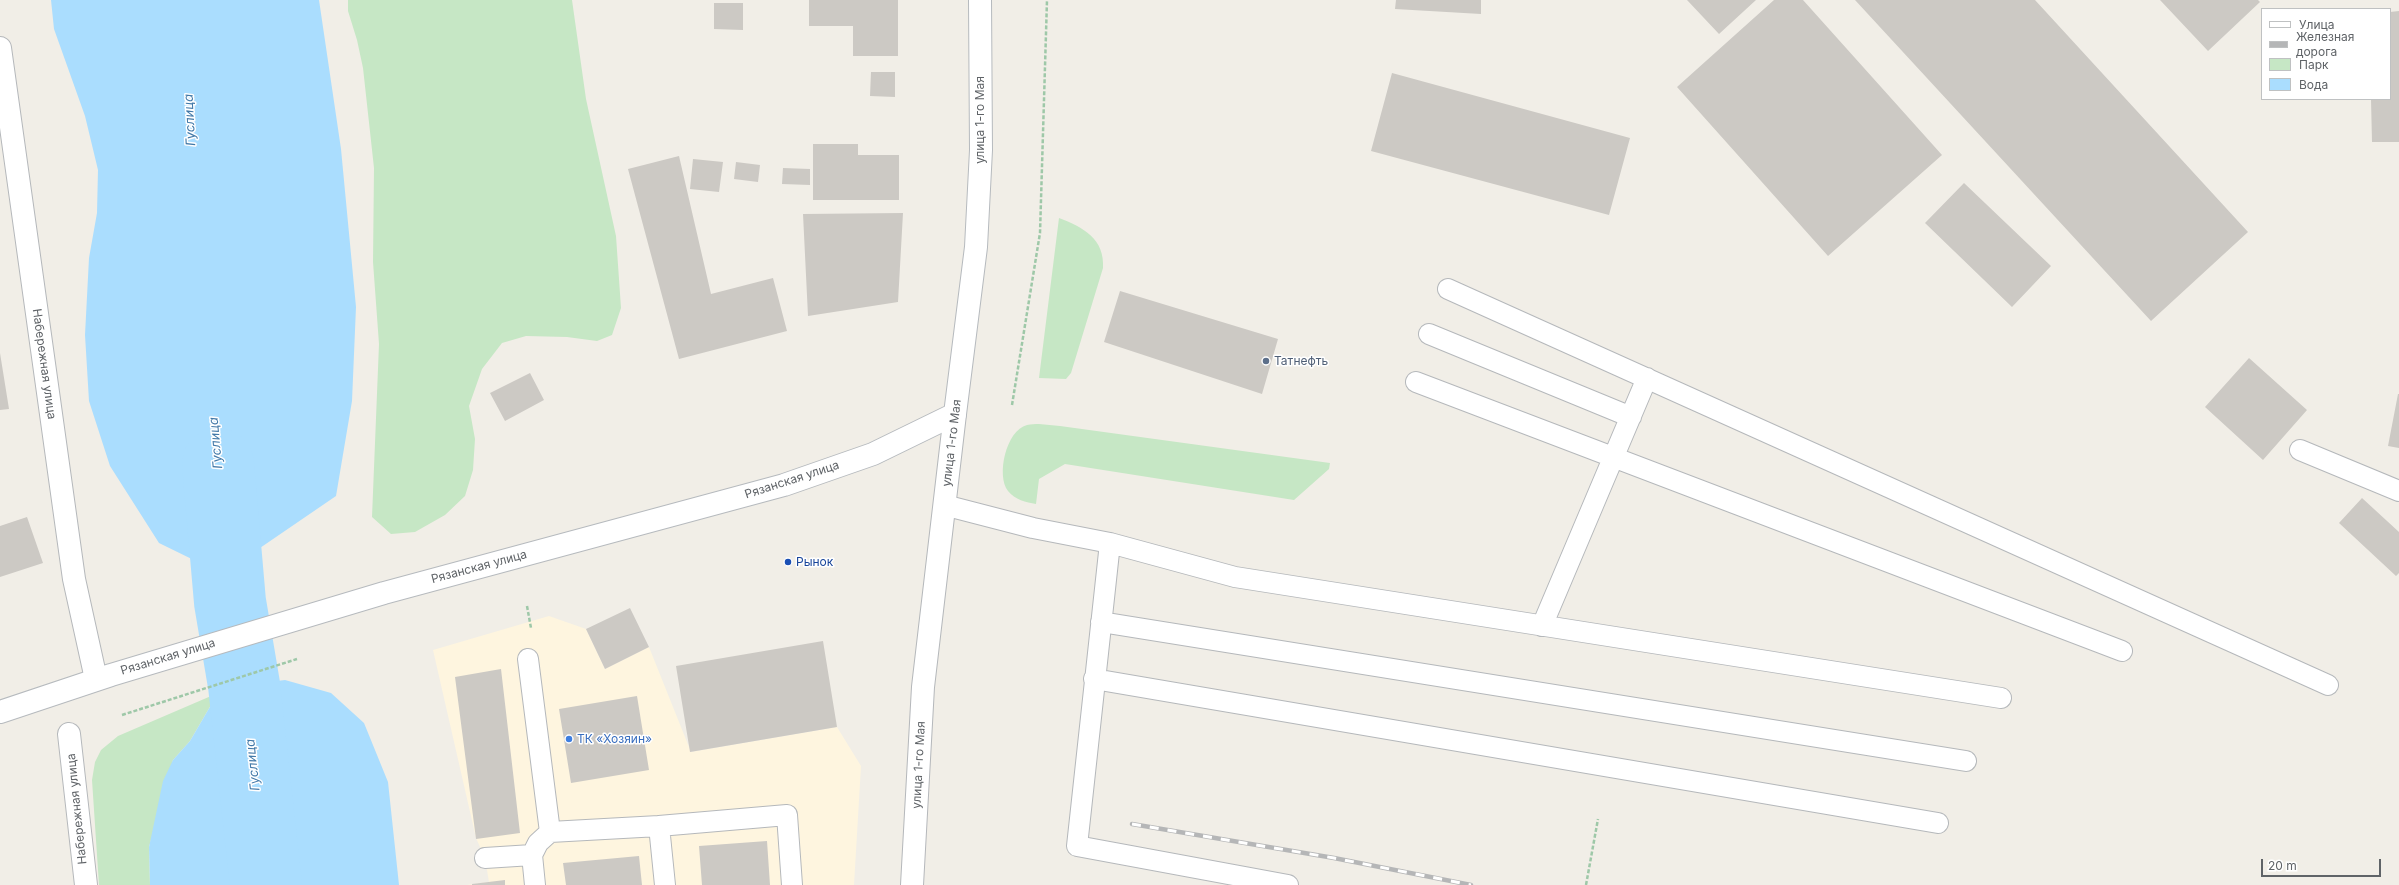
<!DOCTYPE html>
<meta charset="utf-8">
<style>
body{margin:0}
#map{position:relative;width:2399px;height:885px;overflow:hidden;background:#f1eee7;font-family:Inter,sans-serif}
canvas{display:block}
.legend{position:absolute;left:2261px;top:8px;width:130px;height:92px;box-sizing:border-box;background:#fff;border:1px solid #bfc1c2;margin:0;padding:5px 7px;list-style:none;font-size:12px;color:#5f6367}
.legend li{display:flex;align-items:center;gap:8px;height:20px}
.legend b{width:20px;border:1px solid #bfc1c2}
.scale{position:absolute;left:2261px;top:859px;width:120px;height:18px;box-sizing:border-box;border:2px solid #5f6367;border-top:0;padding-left:5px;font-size:12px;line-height:14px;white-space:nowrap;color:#5f6367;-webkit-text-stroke:3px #fff;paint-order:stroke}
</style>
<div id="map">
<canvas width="2399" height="885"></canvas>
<ul class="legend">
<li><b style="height:5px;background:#fff"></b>Улица</li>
<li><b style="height:5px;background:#b5b6b7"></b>Железная дорога</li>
<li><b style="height:11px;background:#c6e7c5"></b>Парк</li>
<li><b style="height:11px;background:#aaddfe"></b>Вода</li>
</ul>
<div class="scale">20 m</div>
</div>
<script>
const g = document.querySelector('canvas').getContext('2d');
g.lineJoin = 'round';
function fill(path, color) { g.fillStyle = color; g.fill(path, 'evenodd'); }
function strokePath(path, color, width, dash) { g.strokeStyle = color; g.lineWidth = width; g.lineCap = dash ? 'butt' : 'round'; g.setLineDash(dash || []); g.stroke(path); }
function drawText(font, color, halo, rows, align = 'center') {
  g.font = font + ' Inter,sans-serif'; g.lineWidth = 3; g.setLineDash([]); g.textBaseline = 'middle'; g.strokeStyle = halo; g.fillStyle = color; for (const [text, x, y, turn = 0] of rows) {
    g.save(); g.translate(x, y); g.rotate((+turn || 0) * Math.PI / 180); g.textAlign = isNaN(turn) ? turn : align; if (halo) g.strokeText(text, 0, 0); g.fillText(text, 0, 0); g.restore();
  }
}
const commercial = new Path2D(`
 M 549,616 L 586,629 L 605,669 L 649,647 L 691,752 L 837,727 L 861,766 L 854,885 L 467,885 L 489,882 L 485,858 L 476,838 L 433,650 Z`);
const green = new Path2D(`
 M 348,0 L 572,0 L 586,99 L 616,236 L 621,308 L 612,335 L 597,341 L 567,337 L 526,336 L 502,343 L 482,369 L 469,406 L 475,439 L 473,470 L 465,496 L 445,515 L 415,532 L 391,534 L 372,517 L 379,344 L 373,262 L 374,168 L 363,68 L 357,40 L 348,11 Z
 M 1059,218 C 1083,227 1105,239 1103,268 L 1071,373 L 1066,379 L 1039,378 Z
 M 1039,424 L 1060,426 L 1330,463 L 1329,469 L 1294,500 L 1065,464 L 1039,479 L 1036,504 C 1026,502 1015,500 1008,491 C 996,476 1006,430 1027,425 C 1031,424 1035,424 1039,424 Z
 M 218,693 L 190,741 L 173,760 L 149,847 L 150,885 L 99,885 L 92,780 L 95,762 L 101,750 L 118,736 Z`);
const water = new Path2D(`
 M 51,0 L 319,0 L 341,149 L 356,307 L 352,401 L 336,496 L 238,563 L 204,565 L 159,543 L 110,466 L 89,401 L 85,335 L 89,258 L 97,213 L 98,170 L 85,116 L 54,29 Z
 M 285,680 L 331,693 L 364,723 L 388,782 L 399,885 L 150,885 L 149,847 L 163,781 L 173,760 L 190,741 L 218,693 L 244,685 Z`);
const river = new Path2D(`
 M 218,464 L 230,602 L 244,685 L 266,885`);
const building = new Path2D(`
 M 809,0 L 898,0 L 898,56 L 853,56 L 853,26 L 809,26 Z
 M 1396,0 L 1481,0 L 1481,14 L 1395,9 Z
 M 1687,0 L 1756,0 L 1719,34 Z
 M 1774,0 L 1803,0 L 1942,155 L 1828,256 L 1677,87 Z
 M 1855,0 L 2035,0 L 2248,232 L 2151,321 Z
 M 2160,0 L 2258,0 L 2260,2 L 2208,51 Z
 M 714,3 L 743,3 L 743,30 L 714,29 Z
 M 2399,11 L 2399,142 L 2372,142 L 2371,99 L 2390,99 L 2390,12 Z
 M 871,72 L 895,72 L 895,97 L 870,96 Z
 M 1392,73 L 1630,138 L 1609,215 L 1371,151 Z
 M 813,144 L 858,144 L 858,155 L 899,155 L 899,200 L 813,200 Z
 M 679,156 L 711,294 L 773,278 L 787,331 L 679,359 L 628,169 Z
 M 693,159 L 723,162 L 719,192 L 690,189 Z
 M 736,162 L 760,165 L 758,182 L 734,179 Z
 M 783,168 L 810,169 L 810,185 L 782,184 Z
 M 1964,183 L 2051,266 L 2012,307 L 1925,223 Z
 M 903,213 L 898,302 L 808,316 L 803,214 Z
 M 1120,291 L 1278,339 L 1262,394 L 1104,342 Z
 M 0,353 L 9,409 L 0,410 Z
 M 2249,358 L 2307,410 L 2263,460 L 2205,407 Z
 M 530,373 L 544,400 L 505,421 L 490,393 Z
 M 2398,394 L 2399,394 L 2399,448 L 2388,446 Z
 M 2362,498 L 2399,532 L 2399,573 L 2396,576 L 2339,523 Z
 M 27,517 L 43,563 L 0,577 L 0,526 Z
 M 630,608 L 649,647 L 605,669 L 586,629 Z
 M 823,641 L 837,727 L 690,752 L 676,666 Z
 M 501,669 L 520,833 L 476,839 L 455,677 Z
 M 637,696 L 649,770 L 571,783 L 559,709 Z
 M 767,841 L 770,885 L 702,885 L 699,846 Z
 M 639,856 L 642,885 L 566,885 L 563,863 Z
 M 505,880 L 505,885 L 472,885 L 472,884 Z`);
const path = new Path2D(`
 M 1012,405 L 1040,233 L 1047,0
 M 527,606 L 531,628
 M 122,715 L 297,659
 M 1586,885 L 1598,819`);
const lane = new Path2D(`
 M 1448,289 L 2328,685
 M 1429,334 L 1631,417
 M 1416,382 L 2122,651
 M 2300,450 L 2399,491
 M 944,505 L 1033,528 L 1110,543 L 1235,577 L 2001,698
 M 1110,543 L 1077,846 L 1288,885
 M 1101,622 L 1966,761
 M 1542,626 L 1647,378
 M 528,659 L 550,832 L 659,826 L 787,815 L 792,885
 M 1094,679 L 1938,823
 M 659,826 L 665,885
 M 532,855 L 535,885
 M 485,858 L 532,855 L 538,843 L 550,832`);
const street = new Path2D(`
 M 0,48 L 74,579 L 96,679
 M 69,734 L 86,885
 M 912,885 L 923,687 L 955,414`);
const secondary = new Path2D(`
 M 0,712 L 111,675 L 384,593 L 784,485 L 873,454 L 955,414 L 976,247 L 981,150 L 980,0`);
const rail = new Path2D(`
 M 1132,824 L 1334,858 L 1471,885`);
const markers = [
 [1266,361,4,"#5c6f8a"],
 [788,562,4,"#1a4fb4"],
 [569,739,4,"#3f7fe0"]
];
const streetNames = [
 ["улица 1-го Мая",980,120,-90],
 ["Набережная улица",44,364,82],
 ["улица 1-го Мая",952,443,-83],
 ["Рязанская улица",792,480,-18],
 ["Рязанская улица",479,567,-15],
 ["Рязанская улица",168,657,-17],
 ["улица 1-го Мая",919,765,-87],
 ["Набережная улица",77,809,-96]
];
const serviceNames = [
 ["Татнефть",1274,361]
];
const transitNames = [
 ["Рынок",796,562]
];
const shopNames = [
 ["ТК «Хозяин»",577,739]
];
const waterNames = [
 ["Гуслица",190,120,-93],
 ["Гуслица",216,443,-95],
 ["Гуслица",253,765,-96]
];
fill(commercial, '#fef5df');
fill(green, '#c6e7c5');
fill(water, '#aaddfe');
strokePath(river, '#aaddfe', 72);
fill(building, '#ccc9c4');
strokePath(lane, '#b5b8bb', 22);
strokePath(street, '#b5b8bb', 24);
strokePath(secondary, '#b6babe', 24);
strokePath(path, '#9ec8a8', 2.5, [4, 2]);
strokePath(lane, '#fff', 20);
strokePath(street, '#fff', 22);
strokePath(secondary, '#fff', 22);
strokePath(rail, '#b5b6b7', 4.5);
strokePath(rail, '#fff', 3, [9]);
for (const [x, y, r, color] of markers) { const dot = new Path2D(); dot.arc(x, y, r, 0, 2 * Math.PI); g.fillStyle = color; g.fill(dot); strokePath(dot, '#fff', 1.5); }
drawText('12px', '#5f6367', '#fff', streetNames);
drawText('12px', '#4e5e75', '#fff', serviceNames, 'left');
drawText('12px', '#164399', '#fff', transitNames, 'left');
drawText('12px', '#366cbe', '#fff', shopNames, 'left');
drawText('italic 13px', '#4279a8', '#fff', waterNames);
</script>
